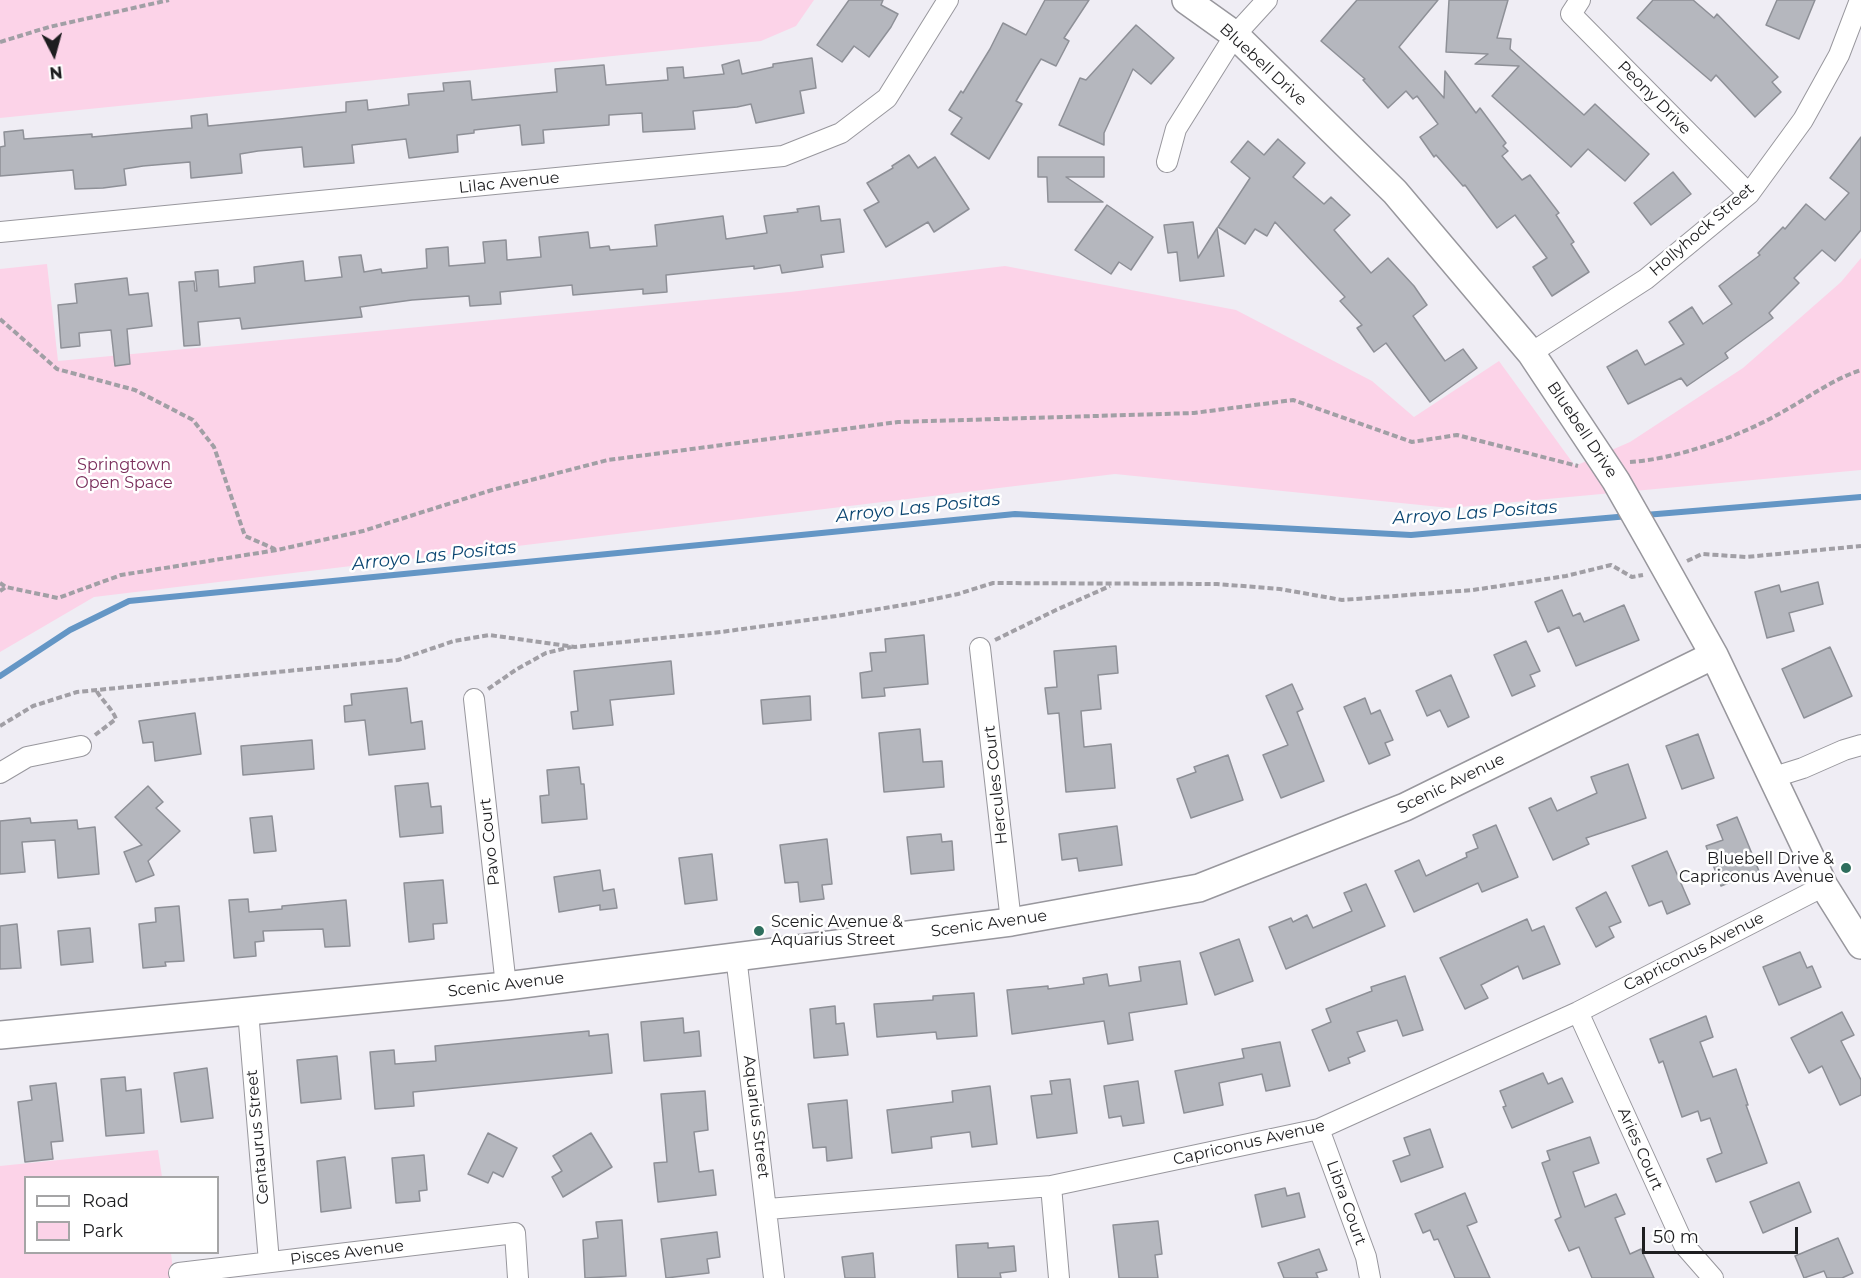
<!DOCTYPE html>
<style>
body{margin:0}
#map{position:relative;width:1861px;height:1278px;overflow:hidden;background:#efedf4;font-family:Montserrat,sans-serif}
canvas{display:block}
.legend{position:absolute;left:24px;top:1176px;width:195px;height:78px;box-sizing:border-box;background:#fff;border:2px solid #a5a5a6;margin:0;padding:8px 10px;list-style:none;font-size:18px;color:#1e1e20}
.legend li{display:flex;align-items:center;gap:12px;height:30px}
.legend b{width:30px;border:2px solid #a5a5a6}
.north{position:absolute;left:24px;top:24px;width:60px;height:60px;-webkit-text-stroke:4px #fff;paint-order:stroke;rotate:174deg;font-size:16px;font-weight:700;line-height:24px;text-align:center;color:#1e1e20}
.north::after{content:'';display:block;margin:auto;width:21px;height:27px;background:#1e1e20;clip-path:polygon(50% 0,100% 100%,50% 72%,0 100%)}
.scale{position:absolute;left:1642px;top:1227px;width:156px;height:27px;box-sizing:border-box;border:3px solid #1e1e20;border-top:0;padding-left:8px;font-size:18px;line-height:21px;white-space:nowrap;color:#1e1e20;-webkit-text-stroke:4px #fff;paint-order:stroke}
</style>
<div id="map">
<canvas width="1861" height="1278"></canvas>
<ul class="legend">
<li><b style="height:8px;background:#fff"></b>Road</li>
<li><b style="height:16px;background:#fcd3e8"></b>Park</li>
</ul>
<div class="north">N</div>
<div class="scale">50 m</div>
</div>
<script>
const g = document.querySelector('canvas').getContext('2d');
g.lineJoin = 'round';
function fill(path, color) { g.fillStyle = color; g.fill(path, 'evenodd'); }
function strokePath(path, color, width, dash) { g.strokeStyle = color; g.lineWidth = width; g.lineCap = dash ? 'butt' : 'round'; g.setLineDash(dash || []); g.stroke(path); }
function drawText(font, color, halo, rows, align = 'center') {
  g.font = font + ' Montserrat,sans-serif'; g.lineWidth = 5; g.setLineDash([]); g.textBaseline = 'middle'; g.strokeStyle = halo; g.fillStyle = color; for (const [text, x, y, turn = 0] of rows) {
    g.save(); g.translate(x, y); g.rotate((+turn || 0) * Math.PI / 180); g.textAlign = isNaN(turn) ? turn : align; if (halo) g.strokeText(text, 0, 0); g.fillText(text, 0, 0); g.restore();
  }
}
const green = new Path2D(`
 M 0,0 L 814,0 L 796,26 L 761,41 L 0,118 Z
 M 1861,258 L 1861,470 L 1450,508 L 1115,474 L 94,597 L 0,652 L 0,269 L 47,264 L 58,361 L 790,292 L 1005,266 L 1236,310 L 1372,381 L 1414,417 L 1499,361 L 1575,466 L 1630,442 L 1743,368 L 1841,282 Z
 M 158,1150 L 162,1177 L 26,1178 L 26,1252 L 171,1253 L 174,1278 L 0,1278 L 0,1166 Z`);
const stream = new Path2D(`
 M 1645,515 L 1861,497
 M 0,676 L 70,630 L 129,601 L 1015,514 L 1411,535 L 1629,516`);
const building = new Path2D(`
 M 849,0 L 883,0 L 881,5 L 898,14 L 891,27 L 869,57 L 854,46 L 842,62 L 817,45 Z
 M 1045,0 L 1089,0 L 1064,38 L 1069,41 L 1056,66 L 1041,59 L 1036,67 L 1016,101 L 1022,104 L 989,159 L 951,134 L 962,118 L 949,110 L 961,91 L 963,93 L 990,49 L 1003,23 L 1026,35 Z
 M 1357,0 L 1438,0 L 1399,47 L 1444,98 L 1445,71 L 1476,113 L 1480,108 L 1506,143 L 1503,146 L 1508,151 L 1502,156 L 1522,180 L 1530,175 L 1559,213 L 1556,215 L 1574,242 L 1571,244 L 1589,272 L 1552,296 L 1533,267 L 1547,258 L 1515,215 L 1497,228 L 1465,185 L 1463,186 L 1436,155 L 1434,157 L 1420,137 L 1438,124 L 1417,96 L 1413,99 L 1406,91 L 1388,108 L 1363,80 L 1365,79 L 1321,41 Z
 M 1449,0 L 1508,0 L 1497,38 L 1511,39 L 1510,49 L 1584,115 L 1595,104 L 1649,154 L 1625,181 L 1588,149 L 1571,167 L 1492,96 L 1519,66 L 1475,64 L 1488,54 L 1446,52 Z
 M 1653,0 L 1693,0 L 1714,18 L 1717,14 L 1778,77 L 1772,82 L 1781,92 L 1755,117 L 1716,75 L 1711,81 L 1637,18 Z
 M 1777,0 L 1815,0 L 1799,39 L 1766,25 Z
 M 1136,25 L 1174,58 L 1151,84 L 1133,69 L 1104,133 L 1104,145 L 1059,125 L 1080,78 L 1086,80 Z
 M 812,58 L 816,88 L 800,91 L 804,113 L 756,123 L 751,104 L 737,107 L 693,111 L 695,129 L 643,132 L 642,113 L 609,115 L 609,125 L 543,130 L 544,143 L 522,145 L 520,125 L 474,130 L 474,133 L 457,135 L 458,152 L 409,158 L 406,139 L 352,145 L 354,163 L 304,167 L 302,147 L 258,151 L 240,154 L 242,173 L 191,178 L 190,162 L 143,166 L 124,169 L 126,185 L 103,188 L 75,189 L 73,170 L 0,176 L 0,147 L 5,146 L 4,132 L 23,130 L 24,139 L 92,134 L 92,137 L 167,130 L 192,128 L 191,116 L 207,114 L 208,126 L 280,119 L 346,112 L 346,102 L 367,100 L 368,110 L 409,105 L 408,94 L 444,91 L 443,83 L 470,81 L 472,100 L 557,92 L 555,69 L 604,65 L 606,85 L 668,80 L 667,68 L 683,67 L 684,78 L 724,74 L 722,65 L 739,60 L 742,74 L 773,67 L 773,64 Z
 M 1861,137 L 1861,230 L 1835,261 L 1822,250 L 1794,278 L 1799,283 L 1769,313 L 1773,318 L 1725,353 L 1728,358 L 1687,386 L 1681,378 L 1628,404 L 1607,367 L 1637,350 L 1645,365 L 1684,344 L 1669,322 L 1692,307 L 1703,324 L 1732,304 L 1719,286 L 1760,255 L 1758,253 L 1783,227 L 1785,229 L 1806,204 L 1825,220 L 1849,193 L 1830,178 Z
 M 1278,139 L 1305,163 L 1293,177 L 1324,204 L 1331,197 L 1350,215 L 1334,230 L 1371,273 L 1388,258 L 1414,286 L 1427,305 L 1413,316 L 1445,361 L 1463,349 L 1477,368 L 1430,402 L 1386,343 L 1374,352 L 1357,328 L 1362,325 L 1340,301 L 1345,297 L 1275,222 L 1267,236 L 1255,229 L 1245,244 L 1218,227 L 1250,178 L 1231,162 L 1248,141 L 1264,155 Z
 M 909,155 L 918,168 L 935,157 L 969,209 L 934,232 L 928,222 L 886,247 L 864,210 L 879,202 L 867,183 L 893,168 L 892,166 Z
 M 1038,157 L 1104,157 L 1104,177 L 1066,177 L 1103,202 L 1048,202 L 1047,177 L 1038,177 Z
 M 1673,172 L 1691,194 L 1651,225 L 1634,203 Z
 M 1107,205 L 1153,237 L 1131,270 L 1119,262 L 1111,274 L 1075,250 Z
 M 819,206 L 821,221 L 840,219 L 844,252 L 821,255 L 823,267 L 782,273 L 780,265 L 754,269 L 754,266 L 666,275 L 667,292 L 643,294 L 643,289 L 573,295 L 572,285 L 500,292 L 501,304 L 470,306 L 469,296 L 412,300 L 360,307 L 362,317 L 242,329 L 240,318 L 198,322 L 200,345 L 184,346 L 179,282 L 194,281 L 195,291 L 197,291 L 195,272 L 218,270 L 219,287 L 255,283 L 254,267 L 303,261 L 305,281 L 342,277 L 339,257 L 361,255 L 364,272 L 381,269 L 382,273 L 427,268 L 426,249 L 448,247 L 449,266 L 485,263 L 483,242 L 506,240 L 507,260 L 541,257 L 539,237 L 588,232 L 590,248 L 609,246 L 610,250 L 657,246 L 655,225 L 723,216 L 726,239 L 767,233 L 764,216 L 798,212 L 797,209 Z
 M 1193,222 L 1198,258 L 1217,228 L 1224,276 L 1180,281 L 1177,252 L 1168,253 L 1164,225 Z
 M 127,278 L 129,295 L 148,293 L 152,326 L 127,329 L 130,364 L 115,366 L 111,330 L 79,333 L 80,346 L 61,348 L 58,305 L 77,303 L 75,284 Z
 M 1818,582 L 1823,604 L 1789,613 L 1794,631 L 1767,638 L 1755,592 L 1779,585 L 1781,592 Z
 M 1562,590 L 1573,616 L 1580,613 L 1584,622 L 1624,605 L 1639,640 L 1576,666 L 1559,627 L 1548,632 L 1535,602 Z
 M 924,635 L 928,684 L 884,688 L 885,696 L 862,698 L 860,673 L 872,671 L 870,653 L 886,652 L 885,639 Z
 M 1526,641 L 1540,671 L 1530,675 L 1535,686 L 1512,696 L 1494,655 Z
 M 1116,646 L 1118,673 L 1098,675 L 1101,709 L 1081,711 L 1084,747 L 1111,744 L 1115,788 L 1066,792 L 1059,713 L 1048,714 L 1045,688 L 1057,687 L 1054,651 Z
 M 1830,647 L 1852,696 L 1804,718 L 1782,669 Z
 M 671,661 L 674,694 L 610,700 L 613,725 L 573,729 L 571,712 L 578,711 L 574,671 Z
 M 1451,675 L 1469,717 L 1448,727 L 1440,710 L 1427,716 L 1416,691 Z
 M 1292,684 L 1303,709 L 1297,712 L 1324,781 L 1281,798 L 1263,755 L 1288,745 L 1266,696 Z
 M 407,688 L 411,723 L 422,721 L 425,749 L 369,755 L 365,720 L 345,722 L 344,706 L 352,705 L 351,694 Z
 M 810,696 L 811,720 L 763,724 L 761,700 Z
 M 1365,698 L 1371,714 L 1380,710 L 1393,740 L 1385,743 L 1390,755 L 1369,764 L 1344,707 Z
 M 195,713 L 201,754 L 155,761 L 153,742 L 143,743 L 139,721 Z
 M 920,729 L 923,762 L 942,761 L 944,787 L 884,792 L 879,733 Z
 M 1698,734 L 1714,778 L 1682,789 L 1666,746 Z
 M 312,740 L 314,769 L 243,775 L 241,746 Z
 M 1228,755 L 1243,800 L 1191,818 L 1177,779 L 1196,772 L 1194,767 Z
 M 1628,764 L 1646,818 L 1586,838 L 1589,844 L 1553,860 L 1529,808 L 1551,798 L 1557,811 L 1597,793 L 1591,777 Z
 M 579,767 L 581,784 L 584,784 L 587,819 L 542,823 L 540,796 L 549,795 L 547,770 Z
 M 428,783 L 431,807 L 441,806 L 443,833 L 400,837 L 395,786 Z
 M 148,786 L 163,802 L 156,808 L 180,831 L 148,861 L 154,875 L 136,882 L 124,852 L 142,845 L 115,817 Z
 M 272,816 L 276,851 L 254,853 L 250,818 Z
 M 1737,817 L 1759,871 L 1721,886 L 1706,846 L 1723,840 L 1717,825 Z
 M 30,818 L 31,823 L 77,820 L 78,829 L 95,827 L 99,874 L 58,878 L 55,840 L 22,842 L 25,872 L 0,874 L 0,821 Z
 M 1496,825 L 1518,877 L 1482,892 L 1478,883 L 1414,912 L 1395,871 L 1419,860 L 1426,876 L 1467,857 L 1466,853 L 1478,848 L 1473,835 Z
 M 1117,826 L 1122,865 L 1079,871 L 1077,858 L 1062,860 L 1059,834 Z
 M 941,834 L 942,842 L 952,841 L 954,870 L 911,874 L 907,837 Z
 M 827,839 L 832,884 L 822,885 L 824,899 L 800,902 L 798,882 L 785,883 L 780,845 Z
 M 1667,851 L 1690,904 L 1667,914 L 1662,901 L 1649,906 L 1632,866 Z
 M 712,854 L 717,900 L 685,904 L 679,858 Z
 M 600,870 L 603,891 L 614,889 L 617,908 L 600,910 L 600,905 L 559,912 L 554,877 Z
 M 443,880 L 447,923 L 433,924 L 434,939 L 409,942 L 404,883 Z
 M 1366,884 L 1385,926 L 1286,969 L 1269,927 L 1291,918 L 1293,922 L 1307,915 L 1313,928 L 1352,911 L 1344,893 Z
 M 1606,892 L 1621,922 L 1609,927 L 1614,937 L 1596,947 L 1576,908 Z
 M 248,899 L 249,912 L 282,909 L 282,906 L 346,900 L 350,946 L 325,947 L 323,929 L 263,931 L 264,941 L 255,942 L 256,956 L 234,958 L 229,900 Z
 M 179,906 L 184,961 L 165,962 L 166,966 L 143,968 L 139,924 L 156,922 L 155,908 Z
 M 1527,919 L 1532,931 L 1544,926 L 1560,964 L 1523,979 L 1518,966 L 1481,985 L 1488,998 L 1465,1009 L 1440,958 Z
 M 17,924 L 21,968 L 0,969 L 0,926 Z
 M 90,928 L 93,962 L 61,965 L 58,931 Z
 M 1239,939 L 1253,981 L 1215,995 L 1200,953 Z
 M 1800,952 L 1807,968 L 1812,966 L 1821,987 L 1779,1005 L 1763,967 Z
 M 1180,961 L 1187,1004 L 1129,1013 L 1133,1040 L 1108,1044 L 1104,1021 L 1012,1034 L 1007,990 L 1048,986 L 1048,989 L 1084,984 L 1083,978 L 1107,974 L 1109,986 L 1141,981 L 1139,967 Z
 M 1405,976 L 1423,1030 L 1403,1036 L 1397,1020 L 1357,1032 L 1365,1051 L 1348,1058 L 1350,1063 L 1329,1071 L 1312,1030 L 1331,1022 L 1326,1009 L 1372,991 L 1371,987 Z
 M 974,993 L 977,1036 L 937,1039 L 936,1032 L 877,1037 L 874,1004 L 933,1000 L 933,996 Z
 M 835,1006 L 836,1024 L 844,1023 L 848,1055 L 814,1058 L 810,1009 Z
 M 1842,1012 L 1854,1035 L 1841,1041 L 1861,1080 L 1861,1095 L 1840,1105 L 1822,1066 L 1809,1073 L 1791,1038 Z
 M 1706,1016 L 1713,1037 L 1700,1042 L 1713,1077 L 1736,1069 L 1748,1105 L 1746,1105 L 1767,1163 L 1716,1182 L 1707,1159 L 1722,1153 L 1710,1118 L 1701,1121 L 1698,1111 L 1682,1117 L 1663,1061 L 1659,1063 L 1650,1039 Z
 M 683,1018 L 684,1033 L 699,1031 L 701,1056 L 644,1061 L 641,1022 Z
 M 589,1031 L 589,1036 L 608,1034 L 612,1073 L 413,1092 L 414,1106 L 375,1109 L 370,1052 L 394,1050 L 395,1064 L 436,1061 L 435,1046 Z
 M 1280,1042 L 1290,1086 L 1266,1091 L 1262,1074 L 1219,1083 L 1223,1105 L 1184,1113 L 1175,1071 L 1244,1058 L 1242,1049 Z
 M 337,1056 L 341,1099 L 301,1103 L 297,1060 Z
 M 207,1068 L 213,1118 L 181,1122 L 174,1073 Z
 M 1543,1073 L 1548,1084 L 1562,1078 L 1573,1102 L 1512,1128 L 1503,1107 L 1506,1106 L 1500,1091 Z
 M 125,1077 L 126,1091 L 141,1089 L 144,1133 L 106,1136 L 101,1079 Z
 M 1070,1079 L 1077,1133 L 1037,1138 L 1031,1096 L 1052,1094 L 1050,1081 Z
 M 1138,1081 L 1144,1123 L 1123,1126 L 1121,1116 L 1109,1118 L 1104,1086 Z
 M 56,1083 L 63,1141 L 51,1142 L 53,1159 L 25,1162 L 18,1102 L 32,1100 L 30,1086 Z
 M 990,1086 L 997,1144 L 972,1147 L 970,1132 L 931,1137 L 932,1148 L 892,1153 L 887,1110 L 953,1102 L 952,1091 Z
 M 705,1091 L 708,1130 L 694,1132 L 699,1172 L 713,1170 L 716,1195 L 658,1202 L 654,1163 L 667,1162 L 661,1094 Z
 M 847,1100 L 852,1158 L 827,1161 L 826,1147 L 813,1148 L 808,1104 Z
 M 1430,1129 L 1443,1167 L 1401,1182 L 1393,1161 L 1410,1155 L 1404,1138 Z
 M 488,1133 L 517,1148 L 503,1177 L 493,1172 L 488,1183 L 468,1174 Z
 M 591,1133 L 612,1167 L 563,1197 L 552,1177 L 562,1171 L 553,1156 Z
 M 1590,1137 L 1599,1163 L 1573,1172 L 1585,1207 L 1616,1194 L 1625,1214 L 1615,1218 L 1630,1254 L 1641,1249 L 1654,1278 L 1592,1278 L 1579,1247 L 1569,1251 L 1555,1220 L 1561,1217 L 1542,1163 L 1550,1160 L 1547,1151 Z
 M 424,1155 L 427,1190 L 419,1191 L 420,1201 L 396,1203 L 392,1158 Z
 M 345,1157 L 351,1208 L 321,1212 L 317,1161 Z
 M 1799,1182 L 1811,1212 L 1763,1233 L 1750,1202 Z
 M 1285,1188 L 1287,1196 L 1299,1193 L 1305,1217 L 1262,1227 L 1255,1195 Z
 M 1465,1193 L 1477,1222 L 1467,1226 L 1490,1278 L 1455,1278 L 1438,1239 L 1434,1240 L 1430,1230 L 1423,1233 L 1415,1214 Z
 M 622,1220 L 626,1276 L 585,1278 L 583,1240 L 598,1238 L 596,1222 Z
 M 1158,1221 L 1162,1254 L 1155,1255 L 1158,1278 L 1119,1278 L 1113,1225 Z
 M 717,1232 L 720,1257 L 707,1259 L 709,1273 L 666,1278 L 661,1239 Z
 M 1838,1238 L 1853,1273 L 1842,1278 L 1827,1278 L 1824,1271 L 1804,1278 L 1795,1256 Z
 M 988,1243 L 988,1248 L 1014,1246 L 1016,1271 L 1000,1273 L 1001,1278 L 958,1278 L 956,1245 Z
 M 1319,1249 L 1327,1270 L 1316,1273 L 1318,1278 L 1284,1278 L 1278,1263 Z
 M 873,1253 L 875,1278 L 845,1278 L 842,1257 Z`);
const path = new Path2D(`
 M 0,42 L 49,27 L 169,0
 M 0,319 L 57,369 L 135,390 L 193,420 L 214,447 L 245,536 L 275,549
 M 1630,462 C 1676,459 1735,438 1775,416 C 1804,401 1830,380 1861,370
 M 1687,561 L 1702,554 L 1746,557 L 1861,546
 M 0,583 L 6,587 L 58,598 L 121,575 L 277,550 L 363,531 L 492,490 L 608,460 L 898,422 L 1194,413 L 1293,400 L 1412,442 L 1457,435 L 1578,466
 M 0,591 L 6,587
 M 995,640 L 1056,610 L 1110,586
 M 488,689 L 517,669 L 546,653 L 571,647
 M 0,726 L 33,706 L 77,692 L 398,660 L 454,641 L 489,635 L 575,647 L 721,632 L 836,616 L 915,603 L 958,594 L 993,583 L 1217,584 L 1280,589 L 1342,600 L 1473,590 L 1566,576 L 1611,565 L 1632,577 L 1643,575
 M 95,735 L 116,719 C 112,708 102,701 96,690`);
const street = new Path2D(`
 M 1580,0 L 1571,14 L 1749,194
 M 1167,162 L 1176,129 L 1235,35 L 1267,0
 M 0,232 L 783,156 L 841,133 L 887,98 L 948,0
 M 1531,353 L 1646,279 L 1749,194 L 1803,120 L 1839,55 L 1860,0
 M 980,648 L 1011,922
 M 474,699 L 506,986
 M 0,773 L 27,757 L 81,746
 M 1771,778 L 1803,768 L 1844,750 L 1861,745
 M 736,956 L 774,1278
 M 248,1011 L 269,1262
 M 1578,1012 L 1684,1245 L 1713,1278
 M 1319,1129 L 1366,1257 L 1370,1278
 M 1051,1186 L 1059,1278
 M 768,1209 L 1051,1186 L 1319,1129 L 1578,1012 L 1824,886
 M 179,1273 L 515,1233 L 518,1278`);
const secondary = new Path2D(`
 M 1186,0 L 1235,35 L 1395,192 L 1531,353 L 1616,481 L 1653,546 L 1714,655 L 1824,886 L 1861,945
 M 0,1035 L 506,986 L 1011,922 L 1199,888 L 1405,807 L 1714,655`);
const markers = [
 [1846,868,6,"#2e6e5d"],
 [759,931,6,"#2e6e5d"]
];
const streetNames = [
 ["Bluebell Drive",1263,65,43],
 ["Peony Drive",1654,98,45],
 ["Lilac Avenue",509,183,-6],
 ["Hollyhock Street",1702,230,-41],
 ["Bluebell Drive",1582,430,56],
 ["Scenic Avenue",1451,784,-26],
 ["Hercules Court",996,785,-96],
 ["Pavo Court",490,842,-96],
 ["Scenic Avenue",989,924,-8],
 ["Capriconus Avenue",1694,952,-27],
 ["Scenic Avenue",506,985,-7],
 ["Aquarius Street",756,1117,83],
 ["Centaurus Street",258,1137,-95],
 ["Capriconus Avenue",1249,1143,-13],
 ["Aries Court",1640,1149,66],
 ["Libra Court",1346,1203,70],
 ["Pisces Avenue",347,1253,-7]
];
const parkNames = [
 ["Springtown",124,465],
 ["Open Space",124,483]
];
const poiNames = [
 ["Bluebell Drive &",1834,859],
 ["Capriconus Avenue",1834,877],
 ["Scenic Avenue &",771,922,"left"],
 ["Aquarius Street",771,940,"left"]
];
const waterNames = [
 ["Arroyo Las Positas",918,508,-6],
 ["Arroyo Las Positas",1475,513,-4],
 ["Arroyo Las Positas",434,556,-6]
];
fill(green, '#fcd3e8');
strokePath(stream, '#6496c5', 6);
fill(building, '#b5b7be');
strokePath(building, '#8e9097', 1.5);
strokePath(street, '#98979d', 22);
strokePath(secondary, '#98979d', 30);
strokePath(path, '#a19fa5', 4, [6, 3]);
strokePath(street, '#fff', 20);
strokePath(secondary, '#fff', 27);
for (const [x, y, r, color] of markers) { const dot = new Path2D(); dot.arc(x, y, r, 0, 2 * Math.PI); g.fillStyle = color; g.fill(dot); strokePath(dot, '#fff', 2); }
drawText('16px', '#1e1e20', '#fff', streetNames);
drawText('16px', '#7a2e5b', '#fff', parkNames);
drawText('16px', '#1e1e20', '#fff', poiNames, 'right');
drawText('italic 18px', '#0a4571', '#fff', waterNames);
</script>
